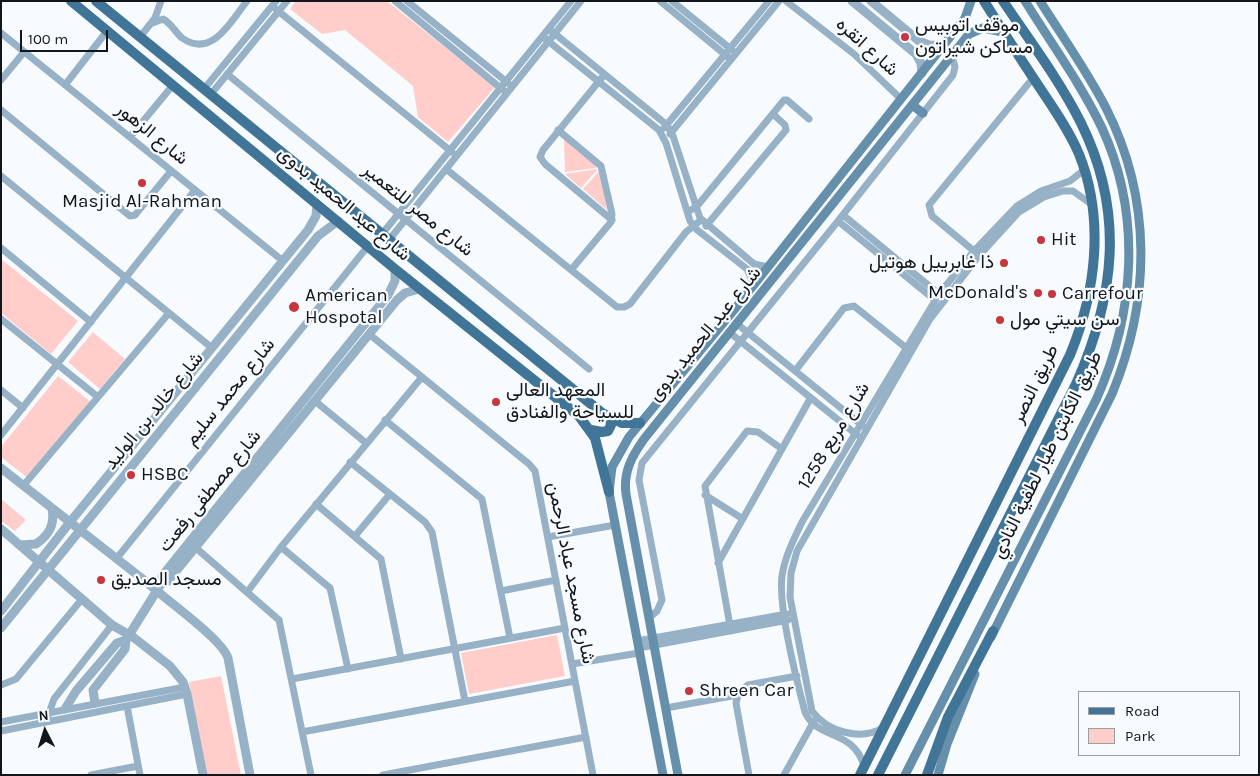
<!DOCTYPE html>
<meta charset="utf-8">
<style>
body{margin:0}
#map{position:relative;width:1260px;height:776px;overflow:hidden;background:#f8fbfd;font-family:Karla,sans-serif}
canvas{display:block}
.frame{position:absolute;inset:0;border:2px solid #12161a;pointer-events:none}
.legend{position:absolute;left:1078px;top:691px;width:162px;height:65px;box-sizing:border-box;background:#f8fbfd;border:1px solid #9c9fa2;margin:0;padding:6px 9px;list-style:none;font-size:15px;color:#12161a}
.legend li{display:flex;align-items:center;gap:10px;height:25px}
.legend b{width:25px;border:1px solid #9c9fa2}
.north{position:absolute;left:20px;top:706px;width:50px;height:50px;-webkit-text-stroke:4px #f8fbfd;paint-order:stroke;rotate:355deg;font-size:14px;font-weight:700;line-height:20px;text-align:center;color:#12161a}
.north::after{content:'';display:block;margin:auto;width:18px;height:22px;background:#12161a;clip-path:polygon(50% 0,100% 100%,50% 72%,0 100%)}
.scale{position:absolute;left:20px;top:30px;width:88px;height:22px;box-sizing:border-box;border:2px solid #12161a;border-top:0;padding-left:6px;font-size:15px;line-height:18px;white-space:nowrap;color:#12161a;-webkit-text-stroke:4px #f8fbfd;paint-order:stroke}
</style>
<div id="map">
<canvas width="1260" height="776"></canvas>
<div class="frame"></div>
<ul class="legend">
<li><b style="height:6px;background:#417598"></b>Road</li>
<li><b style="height:14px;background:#ffceca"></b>Park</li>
</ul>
<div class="north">N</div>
<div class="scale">100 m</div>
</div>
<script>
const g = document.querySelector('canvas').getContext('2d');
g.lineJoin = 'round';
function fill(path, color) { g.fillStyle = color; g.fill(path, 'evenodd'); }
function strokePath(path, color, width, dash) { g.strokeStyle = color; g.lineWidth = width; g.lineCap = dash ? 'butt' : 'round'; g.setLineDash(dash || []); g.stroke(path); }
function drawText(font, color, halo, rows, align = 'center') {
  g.font = font + ' Karla,Vazirmatn,sans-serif'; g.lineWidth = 4.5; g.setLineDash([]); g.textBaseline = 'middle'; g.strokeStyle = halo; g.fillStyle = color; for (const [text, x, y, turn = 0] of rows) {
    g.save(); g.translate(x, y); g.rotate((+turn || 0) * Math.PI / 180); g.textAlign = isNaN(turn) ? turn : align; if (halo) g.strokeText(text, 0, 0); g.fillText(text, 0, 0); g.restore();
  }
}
const green = new Path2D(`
 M 296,1 L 387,1 L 495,87 L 448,142 L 418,117 L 413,86 L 345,30 L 322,34 L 290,9 Z
 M 564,139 L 596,166 L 596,168 L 565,172 Z
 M 598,169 L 581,188 L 565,174 Z
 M 600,170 L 607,210 L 583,189 Z
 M 1,259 L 78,321 L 51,354 L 1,313 Z
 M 93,332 L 125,359 L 100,389 L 68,362 Z
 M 58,376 L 91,402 L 29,479 L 1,457 L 1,447 Z
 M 1,499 L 26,520 L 15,531 L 1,521 Z
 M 557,635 L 565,676 L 469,694 L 461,653 Z
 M 221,676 L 241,775 L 207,775 L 189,682 Z`);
const minor = new Path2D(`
 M 395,1 L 503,90
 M 407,1 L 508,83
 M 660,1 L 728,57
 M 672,1 L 732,50
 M 786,1 L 854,54 L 901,99
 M 272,6 L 452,152
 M 150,24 L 163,19 C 171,23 175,32 182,38 C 212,59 231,21 247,1
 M 549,29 L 667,125 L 673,136 L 700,218 L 754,264 L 768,267
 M 1,33 L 283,261
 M 140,37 L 155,18 L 161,1
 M 543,37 L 659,130 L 666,143 L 690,221 L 696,229 L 747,269 L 751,278 L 752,287
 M 227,74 L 589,369
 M 604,75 L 543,150 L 540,157 L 545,164 L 612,220
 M 1,80 L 24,52
 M 65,85 L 107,31
 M 204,89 L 276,1
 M 211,94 L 287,1
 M 1,110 L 130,216 L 135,215 L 171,171
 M 664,128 L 769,1
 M 558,130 L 601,166 L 612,214 L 611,222 L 571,270
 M 670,134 L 779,1
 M 130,137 L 173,85
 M 446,169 L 617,307 L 624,307 L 630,304 L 686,232 L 701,220
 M 1,176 L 212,348
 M 691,210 L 698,205 L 784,100 L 787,100 L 809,119
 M 843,215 L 939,294
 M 838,221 L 935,300
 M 706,226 L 786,130 L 785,125 L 773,114
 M 382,234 L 571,1
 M 389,240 L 581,1
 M 1,248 L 91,322
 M 974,251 L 932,216 L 929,205 L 1033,78
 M 1,319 L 98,397
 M 736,323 L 863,426
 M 729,332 L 857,435
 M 369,334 L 529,464 L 535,471 L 593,775
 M 795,371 L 844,308 L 854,306 L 905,347
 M 1,390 L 23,408
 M 315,401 L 366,443
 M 385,420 L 482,499 L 510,638
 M 1,435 L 195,190
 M 350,462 L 425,522 L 432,532 L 465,701
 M 23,486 L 169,313
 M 705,495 L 743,519
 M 316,504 L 381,559 L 401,659
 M 355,536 L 390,494
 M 548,537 L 615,525
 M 281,547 L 330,588 L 348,669
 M 196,548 L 279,620 L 311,775
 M 117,558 L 368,246
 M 718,563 L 810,399
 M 248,591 L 281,547 L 422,377
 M 501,591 L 556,580
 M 649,618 L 657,611 L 662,600 L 639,480 L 642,463 L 838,221 L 953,75 L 955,67 L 952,56
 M 731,631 L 705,486 L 747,431 L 758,432 L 782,449
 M 637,641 L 787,614
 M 639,648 L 788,620
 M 572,664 L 639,653
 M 292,679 L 565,628
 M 1,685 L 16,679 L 82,599
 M 127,706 L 140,775
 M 666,708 L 737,695
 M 48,716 L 54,699 L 112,625
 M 1,722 L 185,687
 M 883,728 C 860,741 828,732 812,711 L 790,597 L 791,573 L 797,551 L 930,319 L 977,258 L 1019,212 L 1044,197 L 1063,191 L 1073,191 L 1091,204
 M 1,731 L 187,694
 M 302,732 L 575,681
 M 864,766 C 853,728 817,741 805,712 C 796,678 778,608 782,576 C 785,556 794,539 802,522 L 939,294 L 974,251 L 1017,206 L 1041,191 L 1070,181 L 1084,170
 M 91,775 L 138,766
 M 383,775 L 586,737
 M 749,775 L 736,703 L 739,692 L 748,685 L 797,676
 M 784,775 L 814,721`);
const tertiary = new Path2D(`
 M 852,1 L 916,54 L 921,63 L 922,73
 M 871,1 L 919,41 L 929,45 L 944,46
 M 1,468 L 149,584 C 167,601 222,639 228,658 L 250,775
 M 1,529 L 112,625 L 133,637 L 170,666 L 183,682 L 187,694 L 203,775
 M 19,545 L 36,544 C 49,535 55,525 52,509
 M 161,584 L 168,581 L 397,300 L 405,293 L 419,289
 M 1,611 L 70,522 L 308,230 L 316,216 L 317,204
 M 1,628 L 318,236 L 338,221
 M 126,640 L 161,584 L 162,576 L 388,295 L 395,281 L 395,269
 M 95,703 L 93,690 L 125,649 L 126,640
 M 65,709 L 76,691 L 117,643 L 126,640`);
const secondary = new Path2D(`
 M 912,105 L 923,113
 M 991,637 L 1112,394 C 1151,300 1152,199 1106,108 C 1087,71 1062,36 1040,1
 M 663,775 L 609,492 L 612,467 L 629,437 L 734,310 L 965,18 L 971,1
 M 678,775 L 626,494 C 623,472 632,456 644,439 L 969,34 L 983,28 L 1003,32
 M 905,775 L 1096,400 C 1135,314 1142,215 1102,128 C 1081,84 1051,43 1025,1
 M 938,775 L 947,744 L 975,674`);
const primary = new Path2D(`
 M 71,1 L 395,269 L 579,416 L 595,438 L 609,492
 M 96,1 L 602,413 L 622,423 L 640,423
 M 591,430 L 602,432 L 608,431 L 611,425 L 610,418
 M 860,775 L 1070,355 C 1096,292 1105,219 1079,154 C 1068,128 1051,105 1036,82 C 1018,55 1001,28 984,1
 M 878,775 L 1076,384 C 1115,296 1125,212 1081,123 C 1060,81 1030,41 1003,1
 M 927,775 L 948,717 L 993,631`);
const markers = [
 [905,37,5,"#c6363c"],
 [142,183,5,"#c6363c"],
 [1041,240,5,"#c6363c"],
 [1004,263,5,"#c6363c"],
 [1038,293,5,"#c6363c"],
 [1052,294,5,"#c6363c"],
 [294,307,6,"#c6363c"],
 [1000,320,5,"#c6363c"],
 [496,402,5,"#c6363c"],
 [131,475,5,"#c6363c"],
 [101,580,5,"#c6363c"],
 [689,691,5,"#c6363c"]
];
const poiNames = [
 ["موقف اتوبيس",915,26],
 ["مساكن شيراتون",915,48],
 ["Masjid Al-Rahman",142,202,"center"],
 ["Hit",1051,240],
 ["ذا غابرييل هوتيل",994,263,"right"],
 ["McDonald's",1028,293,"right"],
 ["Carrefour",1062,294],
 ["American",305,296],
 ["Hospotal",305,318],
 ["سن سيتي مول",1010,320],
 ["المعهد العالى",506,391],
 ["للسياحة والفنادق",506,413],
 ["HSBC",141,475],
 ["مسجد الصديق",111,580],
 ["Shreen Car",699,691]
];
const streetNames = [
 ["شارع انقره",867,47,42],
 ["شارع الزهور",152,134,39],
 ["شارع عبد الحميد بدوى",344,204,40],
 ["شارع مصر للتعمير",418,210,39],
 ["شارع عبد الحميد بدوى",705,334,-51],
 ["طريق النصر",1035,384,-64],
 ["شارع محمد سليم",230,392,-51],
 ["شارع خالد بن الوليد",154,411,-51],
 ["شارع مربع 1258",834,436,-59],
 ["طريق الكابتن طيار لطفية النادي",1047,455,-64],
 ["شارع مصطفى رفعت",210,491,-51],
 ["شارع مسجد عباد الرحمن",571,573,79]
];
fill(green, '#ffceca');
strokePath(minor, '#97b2c6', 7);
strokePath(tertiary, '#97b2c6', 9);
strokePath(secondary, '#668fac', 9);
strokePath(primary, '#417598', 10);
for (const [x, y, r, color] of markers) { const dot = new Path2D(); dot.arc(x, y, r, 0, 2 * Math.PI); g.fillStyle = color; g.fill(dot); strokePath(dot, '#f8fbfd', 2); }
drawText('19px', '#12161a', '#f8fbfd', poiNames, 'left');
drawText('19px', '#12161a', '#f8fbfd', streetNames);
</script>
